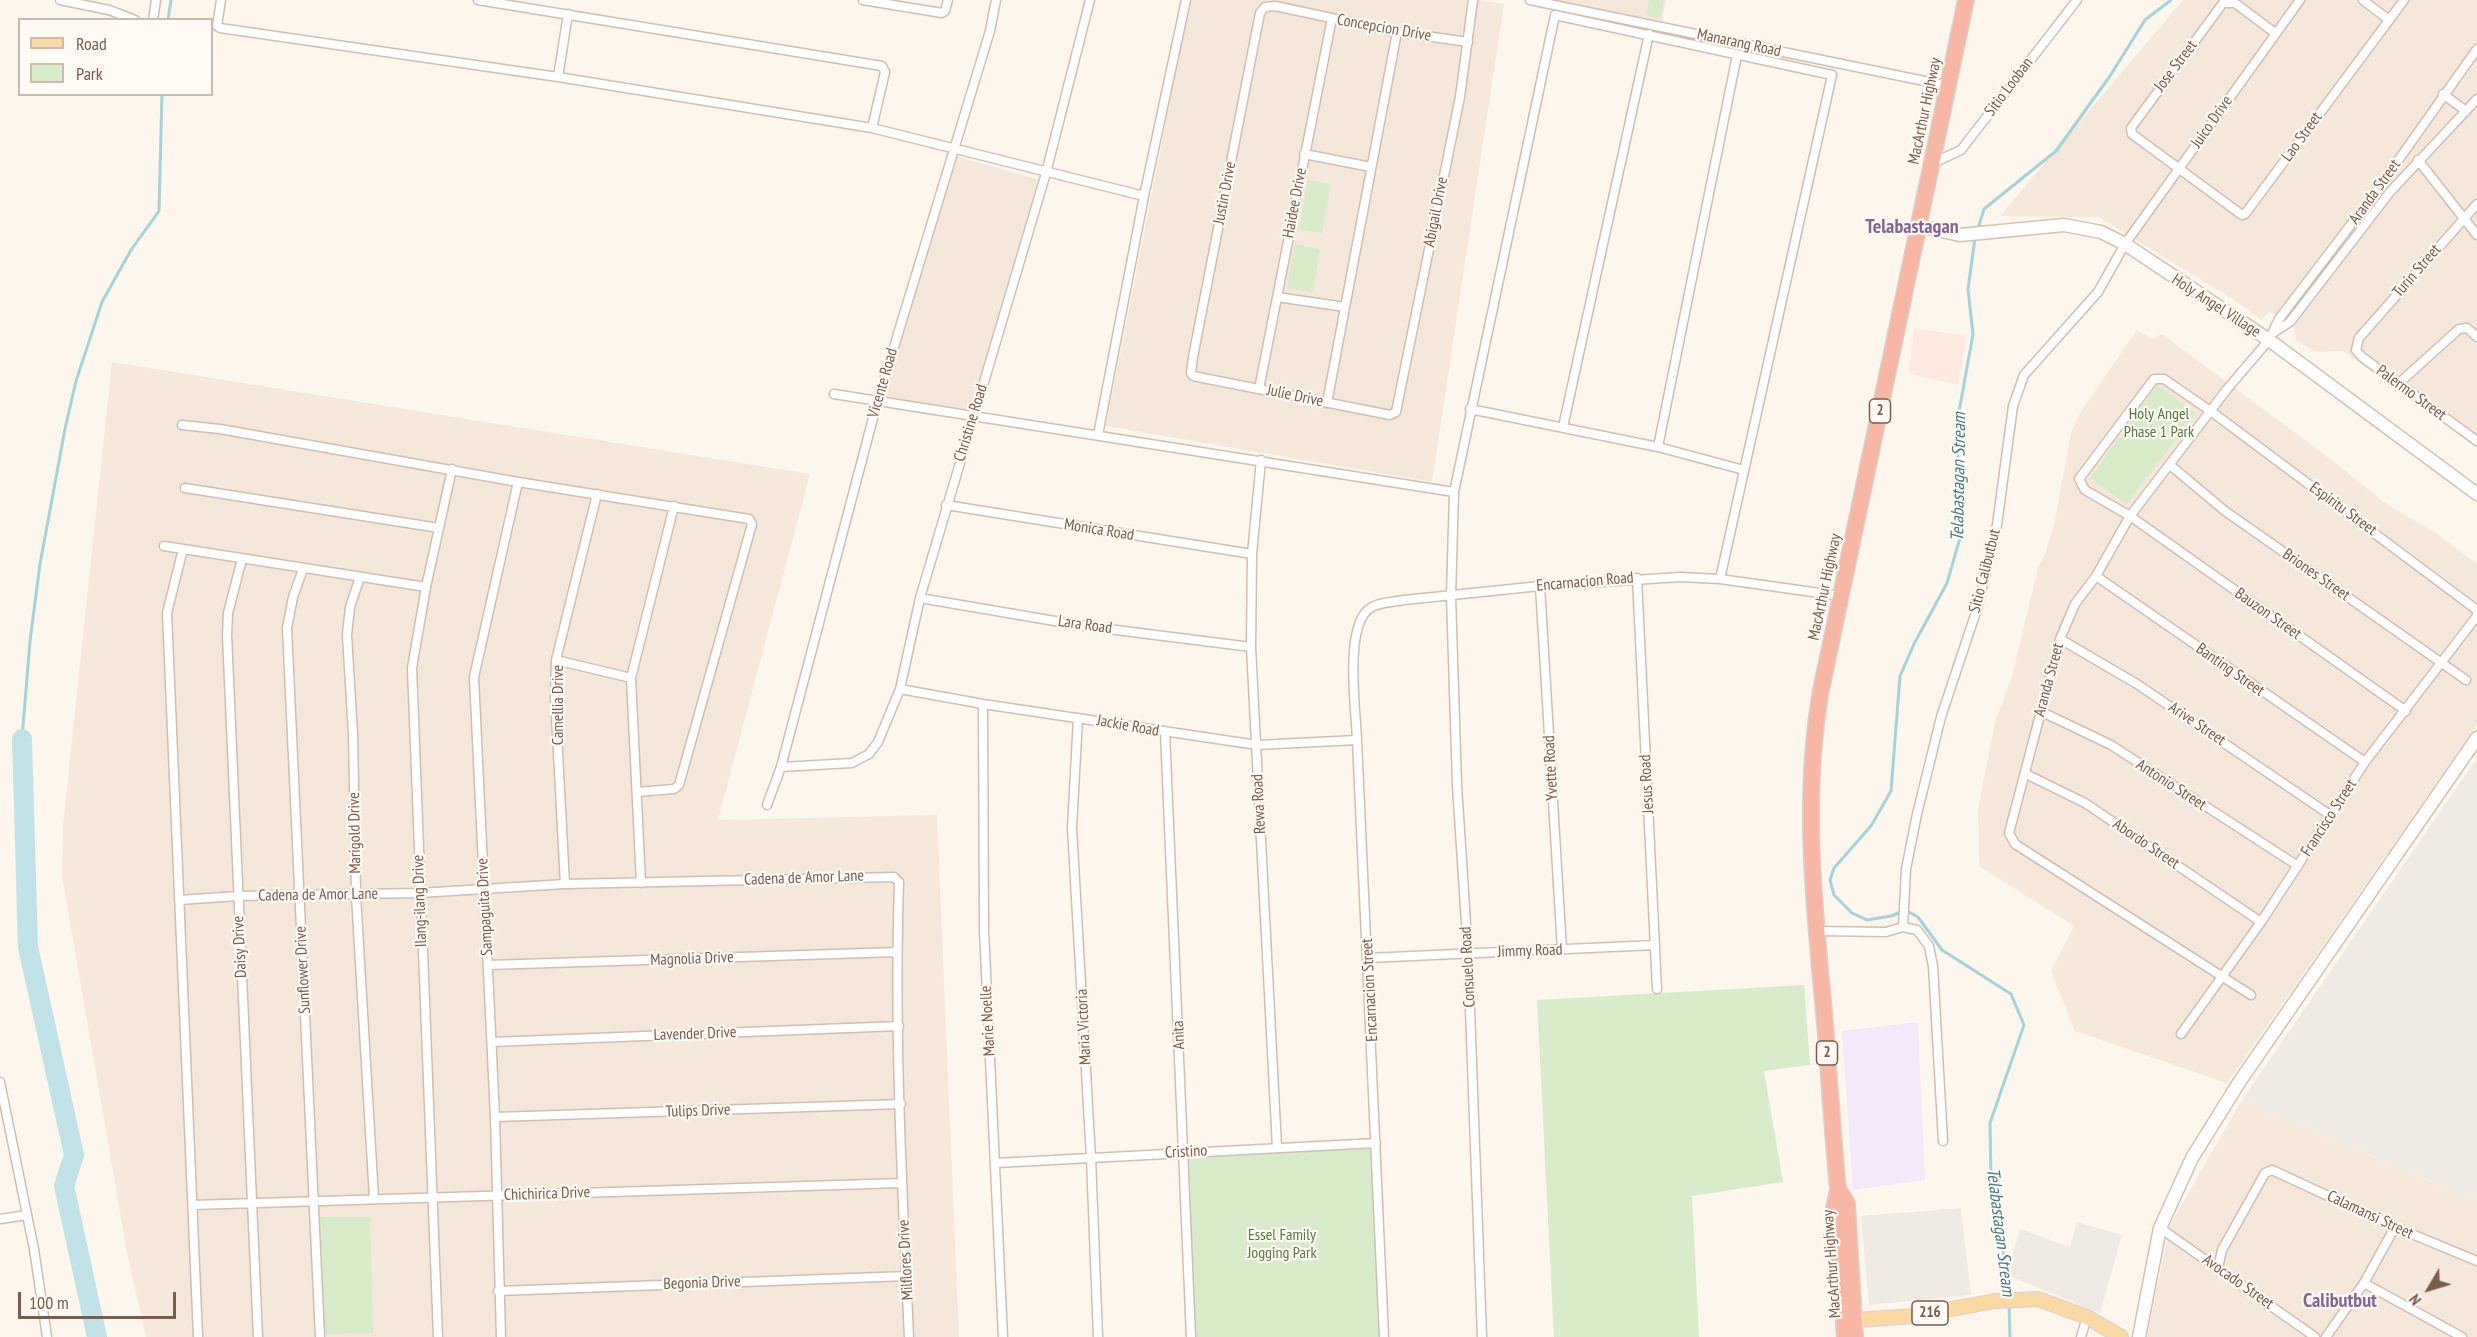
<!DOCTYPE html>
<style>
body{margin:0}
#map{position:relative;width:2477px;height:1337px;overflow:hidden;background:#fdf6ec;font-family:"PT Sans Narrow",sans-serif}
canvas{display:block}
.legend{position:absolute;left:18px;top:18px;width:195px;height:78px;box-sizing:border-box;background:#fffaf3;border:2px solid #cabbb1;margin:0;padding:8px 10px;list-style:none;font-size:18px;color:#7a5c4d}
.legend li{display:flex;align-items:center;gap:12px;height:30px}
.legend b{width:30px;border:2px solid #cabbb1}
.north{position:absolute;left:2399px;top:1259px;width:60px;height:60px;-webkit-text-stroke:4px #fffaf3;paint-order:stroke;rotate:232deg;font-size:16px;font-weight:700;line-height:24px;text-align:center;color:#7a5c4d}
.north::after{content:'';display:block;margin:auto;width:21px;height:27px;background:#7a5c4d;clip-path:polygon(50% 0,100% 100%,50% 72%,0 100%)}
.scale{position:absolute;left:18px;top:1292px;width:158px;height:27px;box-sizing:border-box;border:3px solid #7a5c4d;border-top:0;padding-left:8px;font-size:18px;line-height:21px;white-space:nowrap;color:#7a5c4d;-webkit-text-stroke:4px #fffaf3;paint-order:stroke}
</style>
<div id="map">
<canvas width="2477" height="1337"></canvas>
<ul class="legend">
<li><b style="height:8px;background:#fbd9a5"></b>Road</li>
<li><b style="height:16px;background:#d8ecc9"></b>Park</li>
</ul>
<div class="north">N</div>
<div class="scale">100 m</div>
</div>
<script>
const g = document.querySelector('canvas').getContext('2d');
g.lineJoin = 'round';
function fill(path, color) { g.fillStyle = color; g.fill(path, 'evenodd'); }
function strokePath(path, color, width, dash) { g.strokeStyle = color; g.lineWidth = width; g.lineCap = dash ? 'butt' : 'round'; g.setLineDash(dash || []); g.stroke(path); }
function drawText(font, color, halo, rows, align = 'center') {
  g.font = font + ' "PT Sans Narrow",sans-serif'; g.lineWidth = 4.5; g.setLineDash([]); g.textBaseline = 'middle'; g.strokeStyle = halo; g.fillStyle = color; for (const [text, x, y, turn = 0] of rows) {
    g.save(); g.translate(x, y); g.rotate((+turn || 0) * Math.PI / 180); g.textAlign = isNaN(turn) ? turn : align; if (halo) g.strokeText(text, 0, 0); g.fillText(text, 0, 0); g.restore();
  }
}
const residential = new Path2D(`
 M 1190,0 L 1479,0 L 1504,4 L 1432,482 L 1106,426 Z
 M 1548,0 L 1666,0 L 1661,25 Z
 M 2183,0 L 2477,0 L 2477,445 L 2343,351 L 2315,352 L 2296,340 L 2295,328 L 2269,311 L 2262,320 L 2237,302 L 2099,217 L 2000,216 Z
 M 953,155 L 1039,180 L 970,415 L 884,400 Z
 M 2137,330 L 2152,339 L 2162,334 L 2333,461 L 2385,503 L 2436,533 L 2477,564 L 2477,725 L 2227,1083 L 2075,1031 L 2051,971 L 2074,926 L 1979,866 L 1978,809 L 1995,722 L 2012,676 L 2038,568 L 2046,551 L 2054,525 L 2071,433 L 2080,413 Z
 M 112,362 L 810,474 L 718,820 L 937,815 L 959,1337 L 146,1337 L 127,1253 L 62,876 L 63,825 Z
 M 2242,1100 L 2477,1201 L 2477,1337 L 2147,1337 L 2170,1225 Z`);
const commercial = new Path2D(`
 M 1914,328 L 1967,336 L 1958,385 L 1909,374 Z`);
const industrial = new Path2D(`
 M 2477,758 L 2477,1201 L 2242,1100 Z
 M 1961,1208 L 1971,1295 L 1869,1305 L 1861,1216 Z
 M 2077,1222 L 2122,1235 L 2100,1313 L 2007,1275 L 2020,1229 L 2070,1247 Z`);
const education = new Path2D(`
 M 1918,1022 L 1925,1180 L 1853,1190 L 1842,1031 Z`);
const green = new Path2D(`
 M 1649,0 L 1664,0 L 1660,18 L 1646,15 Z
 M 1308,180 L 1331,184 L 1322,233 L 1299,229 Z
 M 1295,244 L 1320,249 L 1313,292 L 1287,288 Z
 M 2157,385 L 2196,414 L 2126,504 L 2090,478 Z
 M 1804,985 L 1810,1065 L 1764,1071 L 1783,1182 L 1692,1196 L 1699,1337 L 1554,1337 L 1537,1000 Z
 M 1373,1148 L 1381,1337 L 1193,1337 L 1186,1155 Z
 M 320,1217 L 370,1217 L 373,1333 L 323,1334 Z`);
const stream = new Path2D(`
 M 168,20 L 171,0
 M 1978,229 L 1984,209 L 2056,151 L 2110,76 L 2145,20 L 2171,0
 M 1975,238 L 1968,289 L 1973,334 L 1957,423 L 1960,538 L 1947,583 L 1914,644 L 1900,676 L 1891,791 L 1871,826 L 1834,868 L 1830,880 L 1834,895 L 1852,913 L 1867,920 L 1891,916 L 1905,910 L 1918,917 L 1942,950 L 2011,994 L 2024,1025 L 1990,1123 L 1991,1183 L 2008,1278 L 2008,1298
 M 22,739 L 30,641 L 40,564 L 65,429 L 76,381 L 102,302 L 131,250 L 159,211 L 162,94
 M 2009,1304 L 2010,1337`);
const river = new Path2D(`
 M 22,739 L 28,947 L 74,1155 L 64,1186 L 97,1337`);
const street = new Path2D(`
 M 60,0 L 109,10 L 135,20
 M 221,0 L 217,26 L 220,28 L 558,77 L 872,128 L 1144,196
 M 478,0 L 882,66 L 885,72 L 872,128
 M 863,0 L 942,13 L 945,11 L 948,0
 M 1530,0 L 1949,86
 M 2363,0 L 2389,20
 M 153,20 L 156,0
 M 2275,33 L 2235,3 L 2223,3 L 2131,128 L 2132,134 L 2242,215 L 2245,214 L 2404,0
 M 1468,42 L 1397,32 L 1275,6 L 1265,7 L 1260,13 L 1193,357 L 1191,373 L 1193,376 L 1390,415 L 1396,412 L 1460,97 L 1473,0
 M 558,77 L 568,14
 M 2443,94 L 2466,111
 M 1304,154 L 1371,167
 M 2418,160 L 2477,235
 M 1933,163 L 1961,150 L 2077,0
 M 2477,204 L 2359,338 L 2356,350 L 2362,357 L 2477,441
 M 1277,297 L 1345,307
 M 2273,333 L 2290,322 L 2390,192 L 2477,99
 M 2398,384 L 2459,329 L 2467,328 L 2477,337
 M 1259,389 L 1332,18
 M 834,394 L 1454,492
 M 1327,403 L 1397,32
 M 1470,409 L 1658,447 L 1744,470
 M 182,425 L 220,429 L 518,482 L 749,519 L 752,524 L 679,785 L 674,789 L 637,792
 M 1563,427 L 1649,34
 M 1098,435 L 1144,196 L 1186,0
 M 1658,447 L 1737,55
 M 1261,460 L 1252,554 L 1251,647 L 1277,1147
 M 2170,465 L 2225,511 L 2466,680
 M 185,488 L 439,528
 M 946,505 L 1252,554
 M 164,546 L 426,587
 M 183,549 L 167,613 L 198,1337
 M 242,559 L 228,613 L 227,635 L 258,1337
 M 303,569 L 293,597 L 287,628 L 320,1337
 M 2096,576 L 2365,762
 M 360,577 L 350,607 L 347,635 L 353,734 L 356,895 L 374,1199
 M 1637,578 L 1657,989
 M 1540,586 L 1562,950
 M 920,598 L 1084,626 L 1251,647
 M 2060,639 L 2137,684 L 2330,815
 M 556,660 L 631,678
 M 900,689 L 983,704 L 1257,745 L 1357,740
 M 983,704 L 984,930 L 1003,1337
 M 2040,711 L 2111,745 L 2298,866
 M 1078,718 L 1072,828 L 1091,1158 L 1098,1337
 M 1165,732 L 1191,1337
 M 781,767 L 852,763 L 869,754 L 878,742 L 900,689 L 920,598 L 1046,173 L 1090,0
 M 2026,774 L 2085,803 L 2261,922
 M 767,805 L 781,767 L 877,403 L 990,31 L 996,0
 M 641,883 L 631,678 L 674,506
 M 565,884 L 555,697 L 556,660 L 597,494
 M 179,900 L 238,896 L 419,893 L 565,884 L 894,877 L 899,882 C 894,1034 902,1186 909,1337
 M 1903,927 L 1906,869 L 1917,814 L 1941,717 L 1977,609 L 1997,525 L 2013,406 L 2024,375 L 2098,292 L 2125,244 L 2300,0
 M 1817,931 L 1886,932 L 1903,927 L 1917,930 L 1929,946 L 1933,966 L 1943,1141
 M 1368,958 L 1655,945
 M 488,965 L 897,952
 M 2251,995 L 2015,844 L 2009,833 L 2060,639 L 2075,604 L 2096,576 L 2130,516 L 2228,388 L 2269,340 L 2279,319 L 2378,189 L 2477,49
 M 2181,1034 L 2261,922 L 2365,762 L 2477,616 L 2477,610 L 2212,412 L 2164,379 L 2154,379 L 2079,479 L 2085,490 L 2130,516 L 2406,711
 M 492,1042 L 899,1026
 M 0,1082 L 34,1249 L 47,1337
 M 495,1117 L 901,1104
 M 996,1163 L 1376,1143
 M 193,1205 L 902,1183
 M 0,1219 L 27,1215
 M 2160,1228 L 2315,1337
 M 2218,1268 L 2222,1250 L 2265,1173 L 2272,1170 L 2395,1227 L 2477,1261
 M 2364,1283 L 2462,1337
 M 498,1291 L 907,1276
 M 438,1337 L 412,668 L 426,587 L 452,469
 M 501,1337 L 495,1117 L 474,677 L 518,482
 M 1384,1337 L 1357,740 C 1356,710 1343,622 1372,607 C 1380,602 1394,602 1404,600 L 1540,586 L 1680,577 L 1720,579 L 1841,596
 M 1482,1337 L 1468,954 L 1457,785 L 1451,596 L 1454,492 L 1555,15 L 1832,75 L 1720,579
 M 2081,1337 L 2087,1317
 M 2326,1337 L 2364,1283 L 2395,1227`);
const secondary = new Path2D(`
 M 1919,226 L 1960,235 L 2064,225 L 2101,232 L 2125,244 L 2269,340 L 2477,494
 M 2139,1337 L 2160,1228 L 2192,1158 L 2240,1081 L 2477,738`);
const primary = new Path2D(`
 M 1843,1321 L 1914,1316 L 1995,1301 L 2038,1299 L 2087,1317 L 2121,1337`);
const highway = new Path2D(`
 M 1838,1189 L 1847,1203 L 1855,1337
 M 1845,1337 L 1834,1208 L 1838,1189 C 1832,1130 1829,1071 1824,1012 C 1814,905 1802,797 1821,690 L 1966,0`);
const shields = [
 [1880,411,21],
 [1827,1053,21],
 [1930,1313,36]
];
const shieldNames = [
 ["2",1880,411],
 ["2",1827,1053],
 ["216",1930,1313]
];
const streetNames = [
 ["Concepcion Drive",1384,28,10],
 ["Manarang Road",1739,43,12],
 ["Jose Street",2176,66,-53],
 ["Sitio Looban",2009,87,-53],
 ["MacArthur Highway",1925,111,-78],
 ["Juico Drive",2212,122,-55],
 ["Lao Street",2302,137,-54],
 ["Aranda Street",2375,192,-54],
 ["Justin Drive",1225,193,-79],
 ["Haidee Drive",1295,203,-79],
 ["Abigail Drive",1436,212,-79],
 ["Turin Street",2417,271,-49],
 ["Holy Angel Village",2216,306,33],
 ["Vicente Road",883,383,-74],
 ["Palermo Street",2411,393,36],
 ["Julie Drive",1295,396,12],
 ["Christine Road",971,423,-73],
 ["Espiritu Street",2343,509,36],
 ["Monica Road",1099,530,9],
 ["Sitio Calibutbut",1985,571,-76],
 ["Briones Street",2316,575,35],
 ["Encarnacion Road",1585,582,-5],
 ["MacArthur Highway",1825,587,-78],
 ["Bauzon Street",2268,614,35],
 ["Lara Road",1085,625,8],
 ["Banting Street",2230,670,35],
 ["Aranda Street",2049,680,-75],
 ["Camellia Drive",558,705,-90],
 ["Arive Street",2197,724,34],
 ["Jackie Road",1128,726,10],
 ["Yvette Road",1551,768,-93],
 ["Jesus Road",1647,784,-93],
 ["Antonio Street",2171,785,33],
 ["Rewa Road",1259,804,-93],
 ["Francisco Street",2329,818,-57],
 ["Marigold Drive",355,833,-91],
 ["Abordo Street",2146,844,34],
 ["Cadena de Amor Lane",804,878,-2],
 ["Cadena de Amor Lane",318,895,-1],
 ["Ilang-ilang Drive",420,901,-92],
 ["Sampaguita Drive",485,907,-93],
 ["Daisy Drive",240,947,-93],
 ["Jimmy Road",1530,951,-2],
 ["Magnolia Drive",692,959,-2],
 ["Consuelo Road",1468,967,-93],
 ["Sunflower Drive",303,970,-93],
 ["Encarnacion Street",1370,990,-93],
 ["Marie Noelle",988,1021,-93],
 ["Maria Victoria",1084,1027,-93],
 ["Lavender Drive",695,1034,-2],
 ["Anita",1179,1035,-93],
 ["Tulips Drive",698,1111,-2],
 ["Cristino",1186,1152,-3],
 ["Chichirica Drive",547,1194,-2],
 ["Calamansi Street",2370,1215,25],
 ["Milflores Drive",906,1260,-93],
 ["MacArthur Highway",1832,1264,-94],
 ["Avocado Street",2238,1282,35],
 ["Begonia Drive",702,1283,-2]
];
const parkNames = [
 ["Holy Angel",2159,414],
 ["Phase 1 Park",2159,432],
 ["Essel Family",1282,1235],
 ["Jogging Park",1282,1253]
];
const waterNames = [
 ["Telabastagan Stream",1959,477,-89],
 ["Telabastagan Stream",2000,1232,83]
];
const quarterNames = [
 ["Telabastagan",1912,227],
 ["Calibutbut",2340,1301]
];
fill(residential, '#f5e8da');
fill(commercial, '#fde8e0');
fill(industrial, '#efe9e4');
fill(education, '#f3e8fa');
fill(green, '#d8ecc9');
strokePath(stream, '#a5d3da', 3);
strokePath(river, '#bfe3e8', 20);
strokePath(street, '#d1beb0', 11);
strokePath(secondary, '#d6c0b0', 15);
strokePath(primary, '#dad1cd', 16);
strokePath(highway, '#dad1cd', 18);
strokePath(street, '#fff', 8);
strokePath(secondary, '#fff', 12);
strokePath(primary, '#fbd9a5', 14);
strokePath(highway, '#f7b7a3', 15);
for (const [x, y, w] of shields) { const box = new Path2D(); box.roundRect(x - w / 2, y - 12, w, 24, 4.5); g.fillStyle = '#fffaf3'; g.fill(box); strokePath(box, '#7a5c4d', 1.5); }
drawText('bold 15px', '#7a5c4d', null, shieldNames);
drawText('16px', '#7a5c4d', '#fffaf3', streetNames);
drawText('16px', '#537a41', '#fffaf3', parkNames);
drawText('italic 18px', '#437c86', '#fffaf3', waterNames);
drawText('bold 20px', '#846695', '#fffaf3', quarterNames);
</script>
